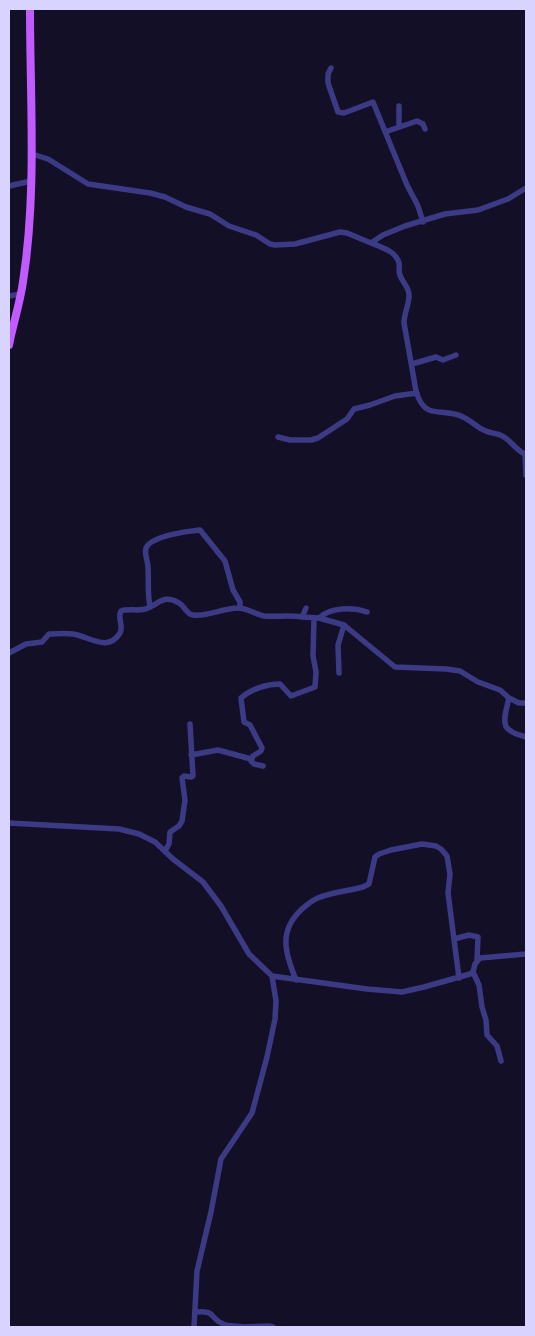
<!DOCTYPE html>
<style>
body{margin:0}
#map{position:relative;width:535px;height:1336px;overflow:hidden;background:#130f26;font-family:Signika,sans-serif}
canvas{display:block}
.frame{position:absolute;inset:0;border:10px solid #d9d4ff;pointer-events:none}
</style>
<div id="map">
<canvas width="535" height="1336"></canvas>
<div class="frame"></div>
</div>
<script>
const g = document.querySelector('canvas').getContext('2d');
g.lineJoin = 'round';
function strokePath(path, color, width, dash) { g.strokeStyle = color; g.lineWidth = width; g.lineCap = dash ? 'butt' : 'round'; g.setLineDash(dash || []); g.stroke(path); }
const minor = new Path2D(`
 M 331,68 L 328,74 L 328,83 L 338,112 L 344,113 L 373,102 L 407,185 L 418,206 L 423,222
 M 399,106 L 399,126
 M 385,132 L 417,121 L 423,124 L 425,129
 M 32,154 L 48,159 L 88,184 L 150,193 L 165,197 L 186,207 L 210,214 L 229,226 L 256,235 L 270,244 L 275,245 L 295,244 L 340,232 L 347,233 L 371,243 L 383,235 L 405,226 L 445,214 L 478,210 L 508,199 L 526,188
 M 9,186 L 31,181
 M 371,243 C 381,247 396,251 399,263 C 400,267 398,271 400,275 C 402,282 410,288 409,296 C 409,305 404,313 404,323 L 416,391 C 418,398 422,407 429,410 C 440,414 452,411 463,417 C 472,421 477,428 486,431 C 492,434 499,433 504,437 C 512,442 516,450 525,454 L 526,475
 M 9,296 L 21,294
 M 412,364 L 436,357 L 443,360 L 456,355
 M 278,437 L 290,440 L 311,440 L 318,438 L 347,419 L 354,409 L 370,405 L 395,396 L 417,393
 M 150,606 C 147,592 149,581 148,567 C 148,561 144,554 146,548 C 151,536 188,531 200,530 L 225,561 L 233,590 L 240,602 L 240,608
 M 302,617 L 319,618 L 344,625 L 395,667 L 446,669 L 460,671 L 478,682 L 500,690 L 509,698 C 503,723 499,730 526,737
 M 319,618 C 330,607 353,607 367,612
 M 9,653 L 26,644 L 42,642 L 49,634 C 57,634 65,633 73,634 C 88,636 108,653 120,633 C 124,626 117,618 121,611 C 129,608 140,612 148,608 C 160,603 164,594 179,603 C 185,606 186,614 193,615 C 208,617 223,608 238,608 C 247,608 255,614 264,616 C 276,617 289,615 302,617 L 306,608
 M 339,673 L 338,645 L 344,625
 M 509,698 L 519,703 L 526,703
 M 191,755 L 218,750 L 251,759
 M 263,766 L 254,764 L 251,761 L 253,756 L 261,751 L 262,748 L 250,725 L 244,722 L 241,698 C 251,689 267,684 280,684 L 291,696 L 315,687 L 316,672 L 313,656 L 314,618
 M 9,823 L 119,829 L 139,834 L 155,842 L 173,859 L 203,882 L 221,906 L 249,954 L 272,976 L 367,989 L 402,992 L 424,987 L 470,974 L 473,972 L 475,964 L 480,958 L 526,954
 M 165,851 L 169,844 L 170,832 L 179,826 L 182,821 L 185,800 L 182,778 L 184,776 L 191,777 L 193,776 L 190,724
 M 454,939 L 469,935 L 478,937 L 477,960
 M 473,972 L 479,985 L 482,1007 L 486,1020 L 487,1035 L 497,1046 L 501,1061
 M 296,980 C 285,953 278,931 302,909 C 307,905 312,900 318,898 C 332,892 349,891 363,887 L 369,884 L 375,857 L 379,854 L 391,850 L 422,844 L 436,846 L 441,849 L 447,856 L 450,874 L 448,893 L 459,978
 M 195,1312 C 217,1310 209,1318 223,1324 C 230,1327 237,1325 243,1327
 M 194,1327 L 197,1271 L 211,1212 L 221,1159 L 252,1113 L 267,1057 L 275,1019 L 276,1001 L 272,976
 M 243,1327 L 269,1326 L 273,1327`);
const major = new Path2D(`
 M 9,345 C 13,324 20,303 23,282 C 37,192 30,100 30,9`);
strokePath(minor, '#3d3a85', 5.5);
strokePath(major, '#c25bff', 8);
</script>
